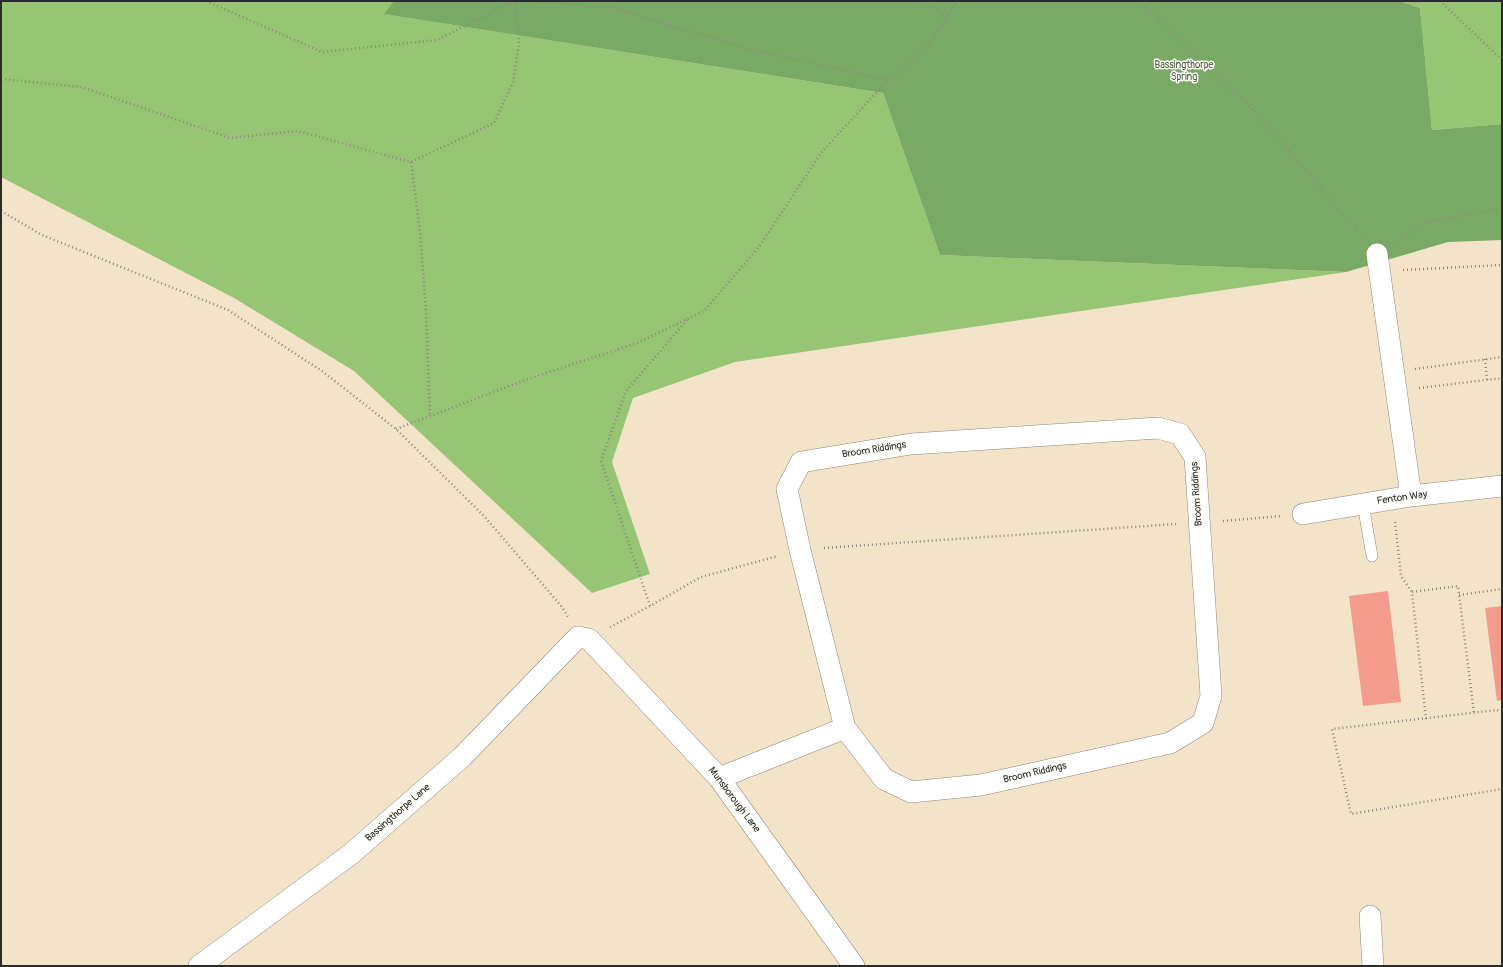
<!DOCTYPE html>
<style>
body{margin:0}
#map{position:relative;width:1503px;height:967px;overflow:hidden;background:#f3e4c9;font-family:Pangolin,sans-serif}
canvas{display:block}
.frame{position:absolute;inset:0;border:2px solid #2b2b2b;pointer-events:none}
</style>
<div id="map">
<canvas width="1503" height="967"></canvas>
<div class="frame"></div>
</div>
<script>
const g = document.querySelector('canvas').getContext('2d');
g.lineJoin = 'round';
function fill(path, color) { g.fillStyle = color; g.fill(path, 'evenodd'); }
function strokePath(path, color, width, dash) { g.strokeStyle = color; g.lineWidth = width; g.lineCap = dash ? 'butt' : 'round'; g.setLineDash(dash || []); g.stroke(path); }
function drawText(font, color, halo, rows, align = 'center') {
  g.font = font + ' Pangolin,sans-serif'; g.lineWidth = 3; g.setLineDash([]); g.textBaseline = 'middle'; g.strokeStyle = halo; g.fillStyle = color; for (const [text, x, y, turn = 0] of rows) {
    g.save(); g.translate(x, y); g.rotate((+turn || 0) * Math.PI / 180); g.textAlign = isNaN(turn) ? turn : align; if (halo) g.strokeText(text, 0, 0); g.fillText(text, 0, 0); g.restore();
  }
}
const green = new Path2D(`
 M 1,1 L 394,1 L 385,14 L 883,93 L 940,255 L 1346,272 L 735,362 L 633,398 L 612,462 L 650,574 L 592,593 L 354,371 L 234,298 L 1,177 Z
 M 1400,1 L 1502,1 L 1502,124 L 1432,130 L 1420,8 Z`);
const forest = new Path2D(`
 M 394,1 L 1400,1 L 1420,8 L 1432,130 L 1502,124 L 1502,240 L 1448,242 L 1346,272 L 940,255 L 883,93 L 384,14 Z`);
const building = new Path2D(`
 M 1388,591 L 1401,702 L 1363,706 L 1349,596 Z
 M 1502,606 L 1502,700 L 1497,701 L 1485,608 Z`);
const path = new Path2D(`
 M 206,1 L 322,52 L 437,40 L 514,1
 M 525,1 L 606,6 L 741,47 L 890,81
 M 922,1 L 947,16
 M 1139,1 L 1259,116 L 1363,237
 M 1440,1 L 1502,60
 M 1,79 L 82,87 L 230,138 L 298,131 L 411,162 L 494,123 L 513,82 L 519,43 L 515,1
 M 411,162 L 420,231 L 426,311 L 430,416
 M 1,211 L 42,235 L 228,310 L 322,371 L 396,429 L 484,516 L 562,607 L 568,617
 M 1396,242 L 1424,223 L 1502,208
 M 1403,270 L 1502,265
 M 1485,359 L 1487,380
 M 1415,369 L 1502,357
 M 1419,388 L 1502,378
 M 396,429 L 528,379 L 637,343 L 704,311 L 759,247 L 821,153 L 874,95 L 926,48 L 957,1
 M 1223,521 L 1282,516
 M 1395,522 L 1401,576 L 1412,592
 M 824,548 L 1176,524
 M 1459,595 L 1502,589
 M 650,606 L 601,461 L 626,391 L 687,320
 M 610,627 L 650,606 L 701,577 L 778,556
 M 1502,712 L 1497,710 L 1332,729 L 1351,814 L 1502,789
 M 1426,719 L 1412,592 L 1458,586 L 1474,713`);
const service = new Path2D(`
 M 1363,504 L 1372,556`);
const minor = new Path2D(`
 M 1377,254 L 1411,496
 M 1303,514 L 1411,496 L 1502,486
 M 719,778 L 845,728 L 800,550 L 787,489 L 801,462 L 911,444 L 1158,428 L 1180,434 L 1195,457 L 1211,696 L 1203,723 L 1170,743 L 981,785 L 911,792 L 884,779 L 845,728
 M 1370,916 L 1373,966
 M 199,966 L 351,854 L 462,757 L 578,637 L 589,639 L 719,778 L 854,966`);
const parkNames = [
 ["Bassingthorpe",1184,65],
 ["Spring",1184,77]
];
const streetNames = [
 ["Broom Riddings",874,450,-9],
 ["Broom Riddings",1197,494,-94],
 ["Fenton Way",1402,498,-8],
 ["Broom Riddings",1035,773,-13],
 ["Munsborough Lane",734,800,53],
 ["Bassingthorpe Lane",398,813,-41]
];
fill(green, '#96c574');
fill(forest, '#78aa66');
fill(building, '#f39b8d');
strokePath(service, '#8f887a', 12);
strokePath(minor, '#8f887a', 22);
strokePath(path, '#8f887a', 2.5, [1, 3]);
strokePath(service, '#fff', 11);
strokePath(minor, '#fff', 21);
drawText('10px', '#506145', '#fdfcf7', parkNames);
drawText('10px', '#2b2b2b', '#fdfcf7', streetNames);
</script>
